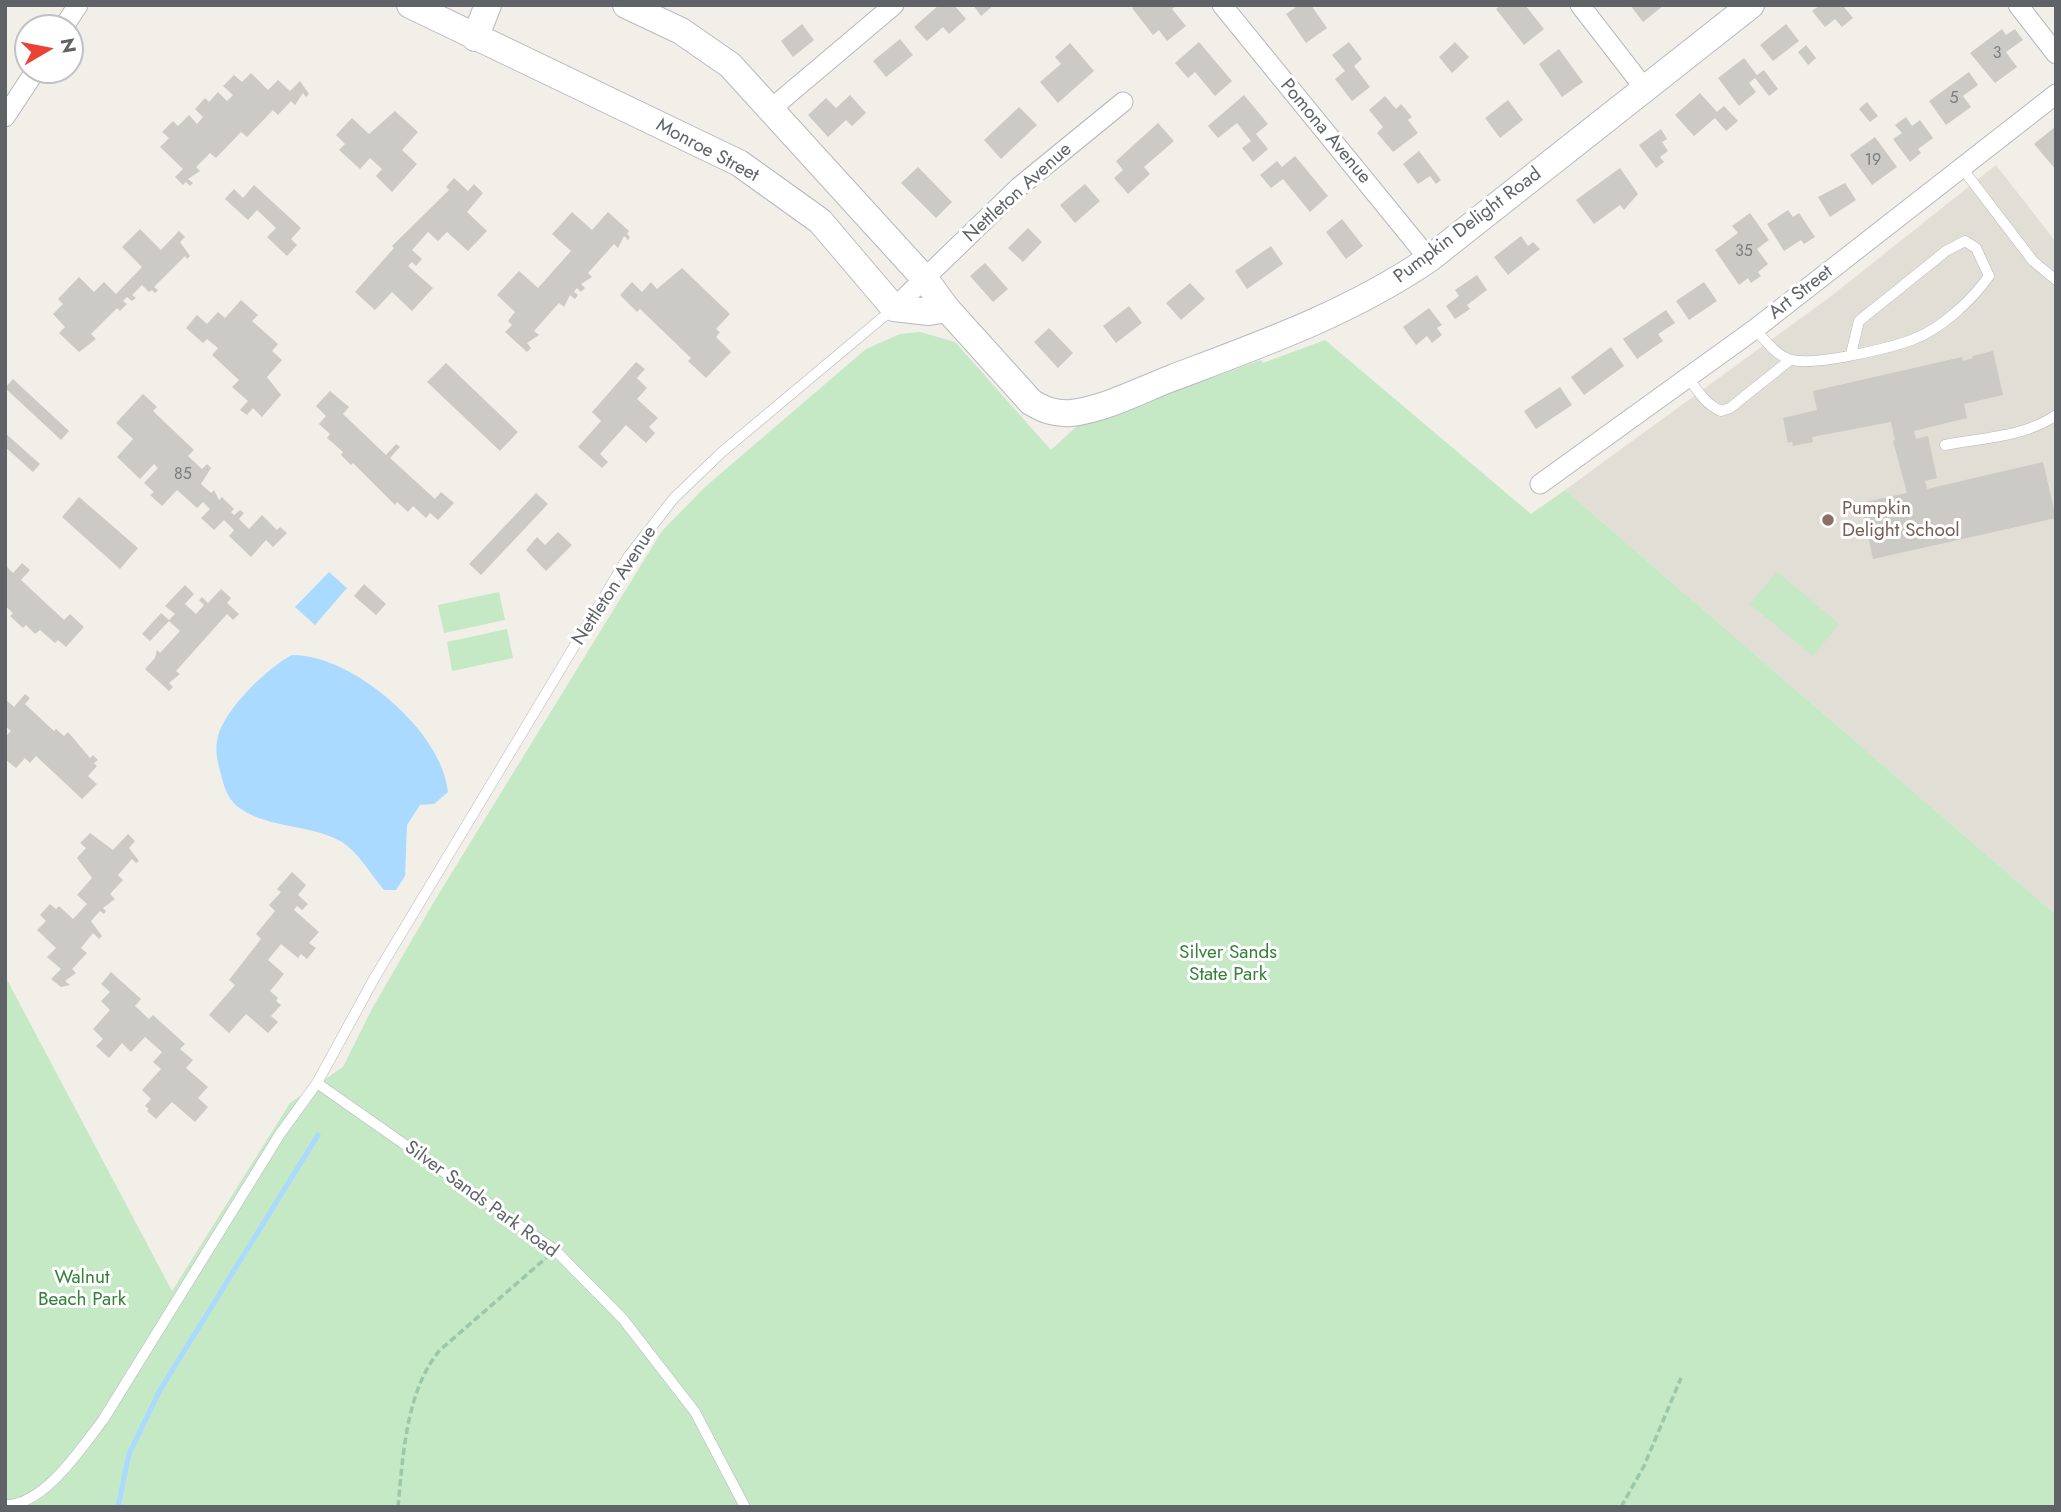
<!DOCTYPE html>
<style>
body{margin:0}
#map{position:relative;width:2061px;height:1512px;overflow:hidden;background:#f1efe8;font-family:Jost,sans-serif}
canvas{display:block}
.frame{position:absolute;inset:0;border:7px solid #5f6368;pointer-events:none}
.north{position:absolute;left:14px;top:14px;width:70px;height:70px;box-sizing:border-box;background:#fff;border:2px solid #bfc1c3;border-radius:50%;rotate:80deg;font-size:19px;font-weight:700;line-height:28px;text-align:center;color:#5f6368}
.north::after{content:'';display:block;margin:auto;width:24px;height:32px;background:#ea4335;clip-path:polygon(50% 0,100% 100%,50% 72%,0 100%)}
</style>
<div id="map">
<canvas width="2061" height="1512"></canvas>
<div class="frame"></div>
<div class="north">N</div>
</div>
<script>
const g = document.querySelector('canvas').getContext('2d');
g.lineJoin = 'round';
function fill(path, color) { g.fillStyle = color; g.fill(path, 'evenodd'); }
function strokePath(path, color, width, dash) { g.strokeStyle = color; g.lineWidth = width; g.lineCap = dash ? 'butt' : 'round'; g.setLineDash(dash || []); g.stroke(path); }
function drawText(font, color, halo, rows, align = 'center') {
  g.font = font + ' Jost,sans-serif'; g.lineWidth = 6; g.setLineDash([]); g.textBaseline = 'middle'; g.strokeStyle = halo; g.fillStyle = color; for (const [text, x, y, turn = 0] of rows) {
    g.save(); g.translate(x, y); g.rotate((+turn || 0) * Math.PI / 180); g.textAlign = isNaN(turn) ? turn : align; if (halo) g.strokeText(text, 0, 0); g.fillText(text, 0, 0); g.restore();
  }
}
const education = new Path2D(`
 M 1996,165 L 2056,242 L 2056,915 L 1565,490 L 1830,297 Z`);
const green = new Path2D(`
 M 920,332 L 955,342 L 1051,450 L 1077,426 L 1261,360 L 1263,363 L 1325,340 L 1531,514 L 1565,490 L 2056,915 L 2056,1507 L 5,1507 L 5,976 L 172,1291 L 290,1103 L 343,1067 L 373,1007 L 435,900 L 662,531 L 705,487 L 866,349 L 900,334 Z
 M 1777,572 L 1839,624 L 1813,656 L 1750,604 Z
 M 499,592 L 505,620 L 444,633 L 438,605 Z
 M 507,629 L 513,658 L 452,671 L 447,642 Z`);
const water = new Path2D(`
 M 329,572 L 347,588 L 315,625 L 295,607 Z
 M 292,655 C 352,654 443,732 448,792 L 434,804 L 420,805 L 407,825 L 405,876 L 396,890 L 384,890 C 371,875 359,853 342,842 C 311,824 271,829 241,809 C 230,802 225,791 222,778 C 218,764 214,751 218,736 C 226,708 267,668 292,655 Z`);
const stream = new Path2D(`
 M 118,1507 L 129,1454 L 160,1390 L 318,1135`);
const building = new Path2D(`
 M 939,5 L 954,5 L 966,19 L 949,34 L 943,27 L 927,41 L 914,27 Z
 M 973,5 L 994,5 L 981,16 Z
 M 1135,5 L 1177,5 L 1172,9 L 1186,26 L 1167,41 L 1159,30 L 1153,35 L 1132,8 Z
 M 1299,5 L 1311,5 L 1327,28 L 1306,43 L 1286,14 Z
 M 1501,5 L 1525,5 L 1544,29 L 1524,45 L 1496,9 Z
 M 1630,5 L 1664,5 L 1643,22 Z
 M 1820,5 L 1846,5 L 1844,7 L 1853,18 L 1842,27 L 1835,19 L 1825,27 L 1812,11 Z
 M 802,24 L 814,40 L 793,57 L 781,41 Z
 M 1786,24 L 1799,41 L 1773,61 L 1760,45 Z
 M 2002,29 L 2006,35 L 2015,29 L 2023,40 L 2006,52 L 2017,67 L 1995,83 L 1970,53 Z
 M 900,39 L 913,55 L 886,77 L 873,61 Z
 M 1199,42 L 1232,81 L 1215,96 L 1195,72 L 1188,78 L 1175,63 Z
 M 1349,42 L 1362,59 L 1354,66 L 1370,87 L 1352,101 L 1335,79 L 1345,71 L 1332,55 Z
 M 1455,42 L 1469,57 L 1452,73 L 1439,57 Z
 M 1070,43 L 1094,71 L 1058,103 L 1040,82 L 1061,64 L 1055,57 Z
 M 1806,45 L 1816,58 L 1808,65 L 1798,52 Z
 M 1559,49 L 1583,82 L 1562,97 L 1539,64 Z
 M 1744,58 L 1757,75 L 1764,70 L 1778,89 L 1769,96 L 1755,78 L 1749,83 L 1756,92 L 1739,106 L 1718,78 Z
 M 1969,72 L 1978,85 L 1963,96 L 1971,107 L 1946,125 L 1929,101 Z
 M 251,73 L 268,90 L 278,80 L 290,91 L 300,81 L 309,94 L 306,97 L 303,93 L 295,105 L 291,101 L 278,115 L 273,110 L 247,137 L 241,132 L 216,158 L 210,153 L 196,167 L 200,171 L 188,179 L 193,183 L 190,186 L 186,182 L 183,185 L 175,177 L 183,169 L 160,147 L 169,138 L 162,132 L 173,121 L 178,126 L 189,115 L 197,124 L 203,117 L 195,109 L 205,98 L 209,102 L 218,92 L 227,101 L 233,95 L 223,86 L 234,75 L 242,82 Z
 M 1700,93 L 1717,112 L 1724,106 L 1738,121 L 1726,131 L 1715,118 L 1694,136 L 1675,115 Z
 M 850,95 L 866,113 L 852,126 L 846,120 L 828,137 L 808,115 L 826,98 L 836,108 Z
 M 1244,95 L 1268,124 L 1256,134 L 1268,149 L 1253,162 L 1242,148 L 1251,141 L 1237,123 L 1218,138 L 1208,126 Z
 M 1385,96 L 1396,109 L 1401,104 L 1412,117 L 1408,120 L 1418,133 L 1393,152 L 1377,133 L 1383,127 L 1369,110 Z
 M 1508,100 L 1523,120 L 1500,138 L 1485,118 Z
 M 1867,102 L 1878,116 L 1870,122 L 1859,109 Z
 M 1019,107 L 1037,125 L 1001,159 L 984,140 Z
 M 395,111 L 418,132 L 402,150 L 417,164 L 392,192 L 376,176 L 382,169 L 370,158 L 360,169 L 339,150 L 345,144 L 336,135 L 352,118 L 369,134 Z
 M 1906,117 L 1912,126 L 1920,120 L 1933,138 L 1918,149 L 1921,153 L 1910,162 L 1893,139 L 1902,133 L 1895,125 Z
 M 1158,123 L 1174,141 L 1144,167 L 1150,174 L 1128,194 L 1114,178 L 1123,170 L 1116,161 Z
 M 2055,127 L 2056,128 L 2056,170 L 2034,144 Z
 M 1661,129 L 1667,139 L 1662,142 L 1668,151 L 1660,157 L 1664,162 L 1656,168 L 1639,145 Z
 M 1875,137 L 1897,167 L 1872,185 L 1850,155 Z
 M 1419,151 L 1441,180 L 1436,184 L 1430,176 L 1418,184 L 1403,164 Z
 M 1295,156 L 1328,196 L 1310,212 L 1283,179 L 1271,188 L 1260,175 L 1277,161 L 1282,167 Z
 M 918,167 L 952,202 L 936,218 L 901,183 Z
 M 1620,168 L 1638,194 L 1624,210 L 1620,205 L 1594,224 L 1576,200 Z
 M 454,178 L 468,191 L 474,184 L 483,193 L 467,212 L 487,231 L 468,251 L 447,232 L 438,241 L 428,232 L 412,250 L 422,259 L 416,266 L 412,262 L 408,266 L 433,288 L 412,311 L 392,292 L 375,310 L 355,292 L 394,248 L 392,246 L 449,190 L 446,187 Z
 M 1845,183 L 1856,200 L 1830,217 L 1818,197 Z
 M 1085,184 L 1100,201 L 1075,223 L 1060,205 Z
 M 254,185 L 301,228 L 291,239 L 297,245 L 287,256 L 267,237 L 276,228 L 257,210 L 248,220 L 225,199 L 234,189 L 243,198 Z
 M 1788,210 L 1793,217 L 1799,213 L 1815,237 L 1804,244 L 1801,240 L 1784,251 L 1767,224 Z
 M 572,212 L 592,230 L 608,212 L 629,231 L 627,234 L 630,237 L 628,240 L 624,236 L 618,248 L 614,244 L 588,273 L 592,277 L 581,284 L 585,288 L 581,292 L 577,288 L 574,292 L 578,295 L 575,299 L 570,295 L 564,307 L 559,303 L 534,331 L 539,335 L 527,343 L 531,348 L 527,352 L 505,332 L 512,325 L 508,321 L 515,312 L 497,295 L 519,271 L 538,288 L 571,251 L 552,234 Z
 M 1750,213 L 1769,240 L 1757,249 L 1768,264 L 1758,272 L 1761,276 L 1751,283 L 1748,278 L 1739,285 L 1715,250 L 1738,233 L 1732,226 Z
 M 1342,219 L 1363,246 L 1346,259 L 1326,232 Z
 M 1028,228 L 1042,242 L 1023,262 L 1008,248 Z
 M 140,229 L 161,250 L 179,231 L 185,237 L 180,242 L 190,256 L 187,259 L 185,256 L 154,287 L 158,290 L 155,293 L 152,290 L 149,292 L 142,285 L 132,295 L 136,298 L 132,301 L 127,297 L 123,301 L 127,304 L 120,311 L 117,308 L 91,334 L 96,339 L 79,352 L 59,333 L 65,327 L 53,314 L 63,304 L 58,299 L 79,277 L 94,292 L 104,282 L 116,294 L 142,267 L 122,247 Z
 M 1521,236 L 1528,246 L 1533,242 L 1540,249 L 1508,275 L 1494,257 Z
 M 1271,246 L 1283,264 L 1247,289 L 1235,271 Z
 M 985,263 L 1008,289 L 993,302 L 970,276 Z
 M 682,268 L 730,314 L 716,329 L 720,332 L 716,337 L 731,352 L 706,378 L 688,361 L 691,358 L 640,309 L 637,312 L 620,295 L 632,282 L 642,292 L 651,282 L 657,289 Z
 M 1477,275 L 1487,290 L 1467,305 L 1470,309 L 1455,319 L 1446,306 L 1459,296 L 1455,290 Z
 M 1704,282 L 1717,301 L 1689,320 L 1676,301 Z
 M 1190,283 L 1205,299 L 1181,320 L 1166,303 Z
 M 241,300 L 258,315 L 252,321 L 278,344 L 272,351 L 282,360 L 267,377 L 281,395 L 262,417 L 253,408 L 247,415 L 240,410 L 248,401 L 232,387 L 239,380 L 212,355 L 218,348 L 207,339 L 203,343 L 186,328 L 197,315 L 207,324 L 218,312 L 225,318 Z
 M 1129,306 L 1142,323 L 1116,343 L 1103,326 Z
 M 1429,308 L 1442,325 L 1437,328 L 1442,335 L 1432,343 L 1427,336 L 1416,345 L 1403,327 Z
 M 1666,310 L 1675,323 L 1658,334 L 1663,341 L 1637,359 L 1623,339 Z
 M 1049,328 L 1073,353 L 1058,368 L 1034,342 Z
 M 1611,347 L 1624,366 L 1584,395 L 1571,377 Z
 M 1993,351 L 2003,395 L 1964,404 L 1967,418 L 1914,431 L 1916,439 L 1928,436 L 1937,478 L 1925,481 L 1927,489 L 2043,462 L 2056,518 L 1873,559 L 1861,503 L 1907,493 L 1893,441 L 1895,440 L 1891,422 L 1812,437 L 1813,442 L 1793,446 L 1792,442 L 1788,443 L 1783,418 L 1817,410 L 1813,391 L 1962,357 L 1963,361 L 1973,358 L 1972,356 Z
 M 636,362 L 645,369 L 637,378 L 647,388 L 637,399 L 658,418 L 649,427 L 655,433 L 646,443 L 626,425 L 600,454 L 608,462 L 602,468 L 578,447 L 601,421 L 592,412 Z
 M 446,363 L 518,432 L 500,451 L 427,382 Z
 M 13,379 L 69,431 L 61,440 L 5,388 Z
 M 1560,387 L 1572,405 L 1536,429 L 1524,411 Z
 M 330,391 L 349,407 L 343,414 L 386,455 L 396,444 L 400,447 L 390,458 L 435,499 L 441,492 L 454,503 L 438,520 L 430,513 L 426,518 L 413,506 L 408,512 L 397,502 L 395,505 L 353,463 L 351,465 L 341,455 L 343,452 L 327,438 L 330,434 L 319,424 L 326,416 L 316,406 Z
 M 143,394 L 157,407 L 153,411 L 194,450 L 188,456 L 202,469 L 207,464 L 211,468 L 201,484 L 211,493 L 214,490 L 219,500 L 222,497 L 234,509 L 231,512 L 234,515 L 240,510 L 244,513 L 239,519 L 249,529 L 262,515 L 277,530 L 280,527 L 287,533 L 273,547 L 266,540 L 251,557 L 229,536 L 234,530 L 224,520 L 214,530 L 201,518 L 210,509 L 203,502 L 197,508 L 177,490 L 162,506 L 150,495 L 154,492 L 144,483 L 158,468 L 154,464 L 140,479 L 117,457 L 133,439 L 116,423 Z
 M 5,433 L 40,464 L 33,472 L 5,447 Z
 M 536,493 L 548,504 L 481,575 L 469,564 Z
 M 79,497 L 138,548 L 120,569 L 62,517 Z
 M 558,532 L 572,545 L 546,571 L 526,550 L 537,537 L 545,545 Z
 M 22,563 L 30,570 L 21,580 L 64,620 L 70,614 L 84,627 L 66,647 L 58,640 L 55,643 L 40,630 L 35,634 L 26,625 L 23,628 L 10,616 L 13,613 L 5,606 L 5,565 L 13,573 Z
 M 364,584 L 386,604 L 376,615 L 354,596 Z
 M 185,585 L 194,594 L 185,604 L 196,614 L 204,605 L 199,600 L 202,597 L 208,603 L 221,589 L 231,598 L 227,603 L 239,614 L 233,620 L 227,614 L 176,671 L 180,674 L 169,683 L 173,687 L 169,691 L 145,669 L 155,658 L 157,650 L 160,653 L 180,631 L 169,621 L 150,641 L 142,634 L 161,613 L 169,620 L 175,614 L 165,606 Z
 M 25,694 L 30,698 L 25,704 L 54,731 L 56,729 L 64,736 L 68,732 L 90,758 L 93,755 L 98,760 L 94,763 L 97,766 L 88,776 L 97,784 L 82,799 L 36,756 L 30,763 L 25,758 L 16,768 L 5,759 L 5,737 L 11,731 L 5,726 L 5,699 L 14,707 Z
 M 90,833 L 113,850 L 128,834 L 135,841 L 129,848 L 139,861 L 136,863 L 132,859 L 118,875 L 123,880 L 110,894 L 115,899 L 103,908 L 106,911 L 104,914 L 100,911 L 91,921 L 102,936 L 99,939 L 93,933 L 81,948 L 87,953 L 72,969 L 76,973 L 65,981 L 70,985 L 61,987 L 51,979 L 61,969 L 47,957 L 56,948 L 37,930 L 46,921 L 40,915 L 50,904 L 56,909 L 59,906 L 73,919 L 87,904 L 77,895 L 92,878 L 77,858 L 86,848 L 80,843 Z
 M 292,872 L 306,885 L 298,895 L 308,904 L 302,910 L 297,906 L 294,910 L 319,932 L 309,943 L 316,948 L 307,959 L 301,954 L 298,958 L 281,944 L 268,960 L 284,974 L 270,991 L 278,998 L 276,1001 L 281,1005 L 271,1016 L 278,1022 L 268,1033 L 246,1014 L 229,1033 L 209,1015 L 235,985 L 229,980 L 261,939 L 256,934 L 275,911 L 269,905 L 281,892 L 277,889 Z
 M 111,972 L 141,999 L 135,1006 L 149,1019 L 153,1015 L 185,1044 L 180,1049 L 193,1060 L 186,1068 L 208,1087 L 198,1098 L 208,1107 L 195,1122 L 172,1102 L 156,1119 L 147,1111 L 149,1109 L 145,1106 L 151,1099 L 142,1090 L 161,1069 L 153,1062 L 162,1052 L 145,1037 L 131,1052 L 122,1043 L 109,1058 L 96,1046 L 103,1039 L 93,1029 L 110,1010 L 101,1001 L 110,992 L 101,984 Z`);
const path = new Path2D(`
 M 398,1507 C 403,1456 406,1390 440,1350 L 546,1258
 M 1621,1507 L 1644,1466 L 1681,1378`);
const lane = new Path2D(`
 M 1962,168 L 2033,261 L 2056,280
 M 1755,329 C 1765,340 1776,356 1792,360 C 1815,366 1891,348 1914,339 C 1941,329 1973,299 1989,276 L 1976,248 L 1965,241 L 1946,251 L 1859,321 L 1851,354
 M 1688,377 C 1697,390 1706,405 1721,411 L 1730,408 L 1790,360
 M 1945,445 C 1980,438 2026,437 2056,415
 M 317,1083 L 555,1250 L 623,1319 L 695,1412 L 745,1507
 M 5,1505 C 44,1506 81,1448 103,1420 L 280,1134 L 317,1083 L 375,977 L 628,557 L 674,498 L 722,452 L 894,308`);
const street = new Path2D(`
 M 1222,5 L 1429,259
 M 1580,5 L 1645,89
 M 2018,5 L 2056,54
 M 63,28 L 78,5
 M 772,108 L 894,5
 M 5,117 L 36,70
 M 894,308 L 1019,187 L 1123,102
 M 1540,484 L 1755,329 L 2056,94`);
const secondary = new Path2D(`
 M 410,5 L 739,163 L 820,221 L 894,308 L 929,312 L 947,309
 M 626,5 L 681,31 L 730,65 L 925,279 L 947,309 L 1031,402 C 1044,410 1055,414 1071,413 C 1105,409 1141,390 1172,378 C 1262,344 1350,313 1429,259 L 1751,5
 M 475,38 L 488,5`);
const markers = [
 [1828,520,7,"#8d6e63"]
];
const numberNames = [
 ["3",1997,54],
 ["5",1954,99],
 ["19",1873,161],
 ["35",1744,252],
 ["85",183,475]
];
const streetNames = [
 ["Pomona Avenue",1325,132,50],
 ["Monroe Street",707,151,28],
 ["Nettleton Avenue",1018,193,-42],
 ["Pumpkin Delight Road",1468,226,-37],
 ["Art Street",1801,293,-38],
 ["Nettleton Avenue",615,586,-57],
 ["Silver Sands Park Road",481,1200,36]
];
const educationNames = [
 ["Pumpkin",1842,509],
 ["Delight School",1842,531]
];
const parkNames = [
 ["Silver Sands",1228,953],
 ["State Park",1228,975],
 ["Walnut",82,1278],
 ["Beach Park",82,1300]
];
fill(education, '#e1ded6');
fill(green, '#c5e8c5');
fill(water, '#aadaff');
strokePath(stream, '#aadaff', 5);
fill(building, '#cccac5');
strokePath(lane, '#b5b8bc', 11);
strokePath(street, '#b5b8bc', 21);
strokePath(secondary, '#b6babf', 28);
strokePath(path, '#9cc7a9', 3.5, [7, 3.5]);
strokePath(lane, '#fff', 10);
strokePath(street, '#fff', 19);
strokePath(secondary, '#fff', 26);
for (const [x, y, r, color] of markers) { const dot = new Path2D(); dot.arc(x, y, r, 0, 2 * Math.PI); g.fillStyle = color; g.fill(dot); strokePath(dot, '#fff', 2.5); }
drawText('16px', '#7a7d7f', null, numberNames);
drawText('19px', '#5f6368', '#fff', streetNames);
drawText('19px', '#785e54', '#fff', educationNames, 'left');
drawText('19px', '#348238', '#fff', parkNames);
</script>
